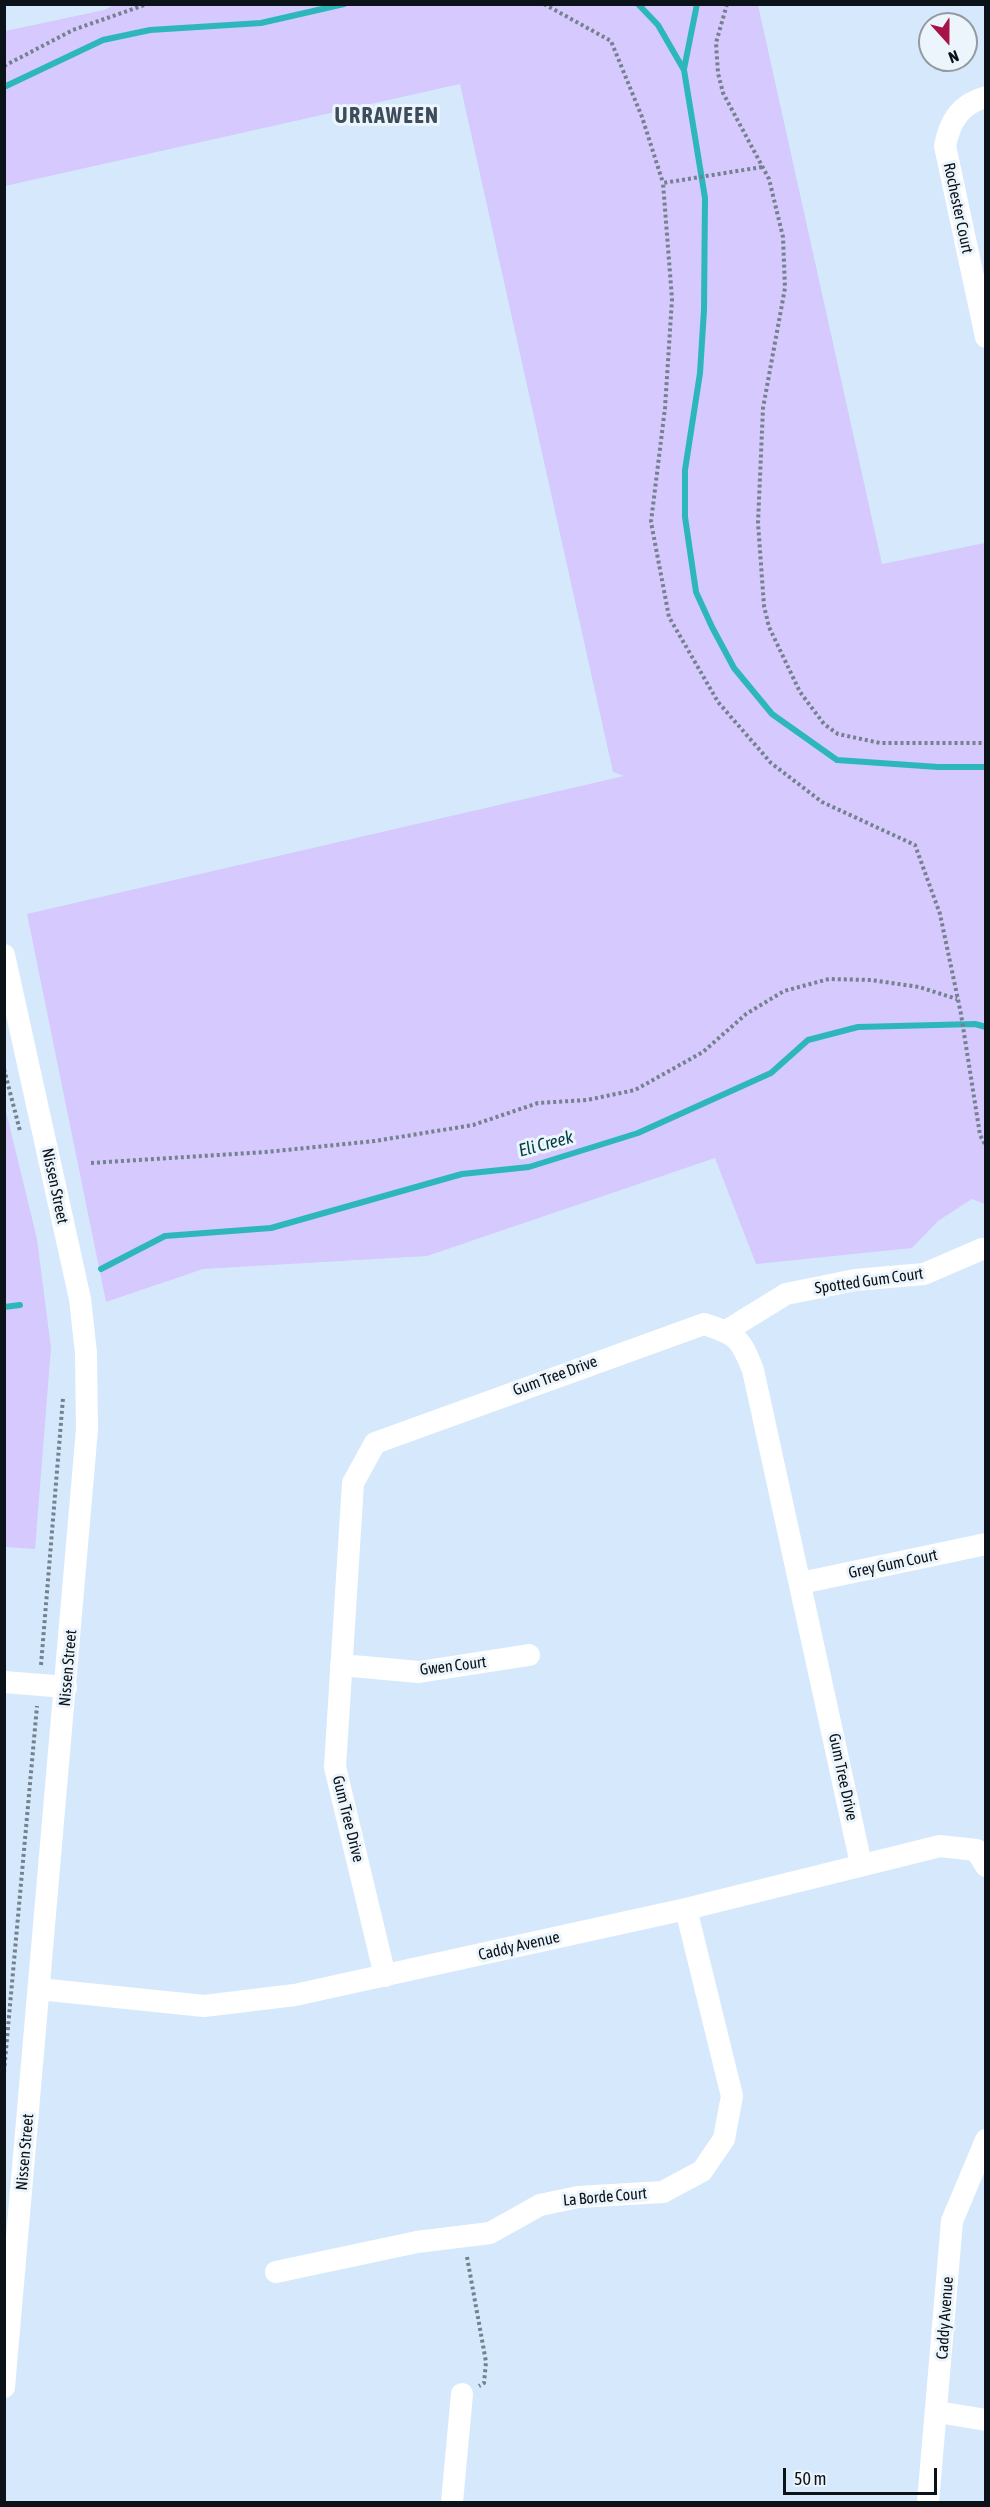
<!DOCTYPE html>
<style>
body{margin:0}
#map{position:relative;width:990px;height:2507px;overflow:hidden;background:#d6e9fc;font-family:"Asap Condensed",sans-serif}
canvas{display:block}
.frame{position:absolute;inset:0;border:6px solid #0b1218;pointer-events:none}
.north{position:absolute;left:918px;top:12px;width:60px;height:60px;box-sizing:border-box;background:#edf5fc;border:2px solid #939aa1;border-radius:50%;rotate:159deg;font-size:16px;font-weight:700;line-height:24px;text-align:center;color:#0b1218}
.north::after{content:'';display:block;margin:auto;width:21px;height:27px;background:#a71247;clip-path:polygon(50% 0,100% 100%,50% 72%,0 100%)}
.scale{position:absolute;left:783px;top:2468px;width:154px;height:27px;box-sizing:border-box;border:3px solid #0b1218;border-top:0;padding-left:8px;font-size:18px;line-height:21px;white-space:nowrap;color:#0b1218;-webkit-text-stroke:4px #edf5fc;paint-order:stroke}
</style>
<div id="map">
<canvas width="990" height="2507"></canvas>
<div class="frame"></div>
<div class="north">N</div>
<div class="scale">50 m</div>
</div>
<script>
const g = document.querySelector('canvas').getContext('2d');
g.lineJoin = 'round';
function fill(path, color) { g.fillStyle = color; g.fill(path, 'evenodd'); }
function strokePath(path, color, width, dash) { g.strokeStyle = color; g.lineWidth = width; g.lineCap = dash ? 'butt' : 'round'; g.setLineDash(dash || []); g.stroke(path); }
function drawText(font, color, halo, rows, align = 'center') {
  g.font = font + ' "Asap Condensed",sans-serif'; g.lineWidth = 6; g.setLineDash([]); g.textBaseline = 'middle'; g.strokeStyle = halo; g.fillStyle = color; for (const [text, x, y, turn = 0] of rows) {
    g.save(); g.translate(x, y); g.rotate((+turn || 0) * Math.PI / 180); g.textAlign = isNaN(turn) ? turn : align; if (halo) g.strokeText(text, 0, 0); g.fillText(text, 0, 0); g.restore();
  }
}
const green = new Path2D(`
 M 116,4 L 758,5 L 882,564 L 985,543 L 985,1204 L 972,1199 L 938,1221 L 912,1248 L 756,1264 L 715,1158 L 427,1256 L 203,1269 L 106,1302 L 27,914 L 624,776 L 613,772 L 460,84 L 5,186 L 5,31 L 104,10 Z
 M 4,1103 L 37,1239 L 51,1348 L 35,1549 L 5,1547 Z`);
const stream = new Path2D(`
 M 638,4 L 658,25 L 684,70 L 705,198 L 704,310 L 700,373 L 685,470 L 685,517 L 696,592 L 712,627 L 734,668 L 772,714 L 837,760 L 938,767 L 986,767
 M 684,69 L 697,4
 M 4,87 L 103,40 L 150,30 L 261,23 L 344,4
 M 101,1269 L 165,1236 L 271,1228 L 462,1174 L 529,1167 L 638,1133 L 771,1073 L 808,1040 L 858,1027 L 975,1024 L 986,1027
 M 4,1307 L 20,1305`);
const path = new Path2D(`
 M 544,4 L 611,41 L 642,117 L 663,183
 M 727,4 L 716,43 L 718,73 L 723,93 L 769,179 L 783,237 L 785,288 L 763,408 L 758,523 L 764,606 L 769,627 L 800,692 L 824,724 L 838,734 L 880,743 L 986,743
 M 4,66 L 73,30 L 147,4
 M 762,167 L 663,183 L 672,299 L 665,408 L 651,522 L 669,617 L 718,702 L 771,763 L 822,802 L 915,845 L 940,914 L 961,1014 L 980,1135 L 986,1146
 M 4,1069 L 20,1131
 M 91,1163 L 266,1152 L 375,1141 L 473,1125 L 538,1103 L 587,1100 L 635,1090 L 703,1052 L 746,1014 L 784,991 L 829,979 L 871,980 L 919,987 L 957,999
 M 41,1665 L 63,1398
 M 4,2072 L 37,1706
 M 467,2257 L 486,2362 L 484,2383 L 479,2386`);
const minor = new Path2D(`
 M 986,97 C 960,104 950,121 945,146 L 986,337
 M 4,955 L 80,1299 L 86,1353 L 87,1429 L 4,2387
 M 726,1331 L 786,1294 L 855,1280 L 924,1274 L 982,1249
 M 801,1583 L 986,1544
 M 341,1665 L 419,1672 L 529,1655
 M 4,1682 L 66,1687
 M 385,1976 L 335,1767 L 353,1483 L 375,1443 L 704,1324 C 738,1335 740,1338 753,1370 L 861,1864
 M 39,1989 L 204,2006 L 295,1995 L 686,1909 L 940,1846 L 976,1850 L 986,1866
 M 276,2272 L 417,2242 L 490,2233 L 540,2205 L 578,2197 L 663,2192 L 702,2171 L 724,2139 L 732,2096 L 686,1909
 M 938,2412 L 986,2420
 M 452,2502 L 462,2394
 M 928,2502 L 952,2221 L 986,2140`);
const streetNames = [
 ["Rochester Court",958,208,78],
 ["Nissen Street",55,1186,78],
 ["Spotted Gum Court",869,1281,-8],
 ["Gum Tree Drive",555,1376,-20],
 ["Grey Gum Court",893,1564,-12],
 ["Gwen Court",453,1666,-7],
 ["Nissen Street",68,1668,-85],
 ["Gum Tree Drive",843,1777,78],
 ["Gum Tree Drive",348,1819,76],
 ["Caddy Avenue",519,1946,-13],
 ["Nissen Street",25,2152,-85],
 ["La Borde Court",605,2197,-5],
 ["Caddy Avenue",945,2318,-86]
];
const waterNames = [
 ["Eli Creek",546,1144,-15]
];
const districtNames = [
 ["URRAWEEN",387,116]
];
fill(green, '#d5c9fe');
strokePath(stream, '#2db7bc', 6);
strokePath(path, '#74818e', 4, [3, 3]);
strokePath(minor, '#fff', 22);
drawText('16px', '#0b1218', '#edf5fc', streetNames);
drawText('italic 18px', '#003d3f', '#edf5fc', waterNames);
g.letterSpacing = '1.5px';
drawText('bold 22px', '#3c4c5b', '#edf5fc', districtNames);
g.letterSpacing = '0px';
</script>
